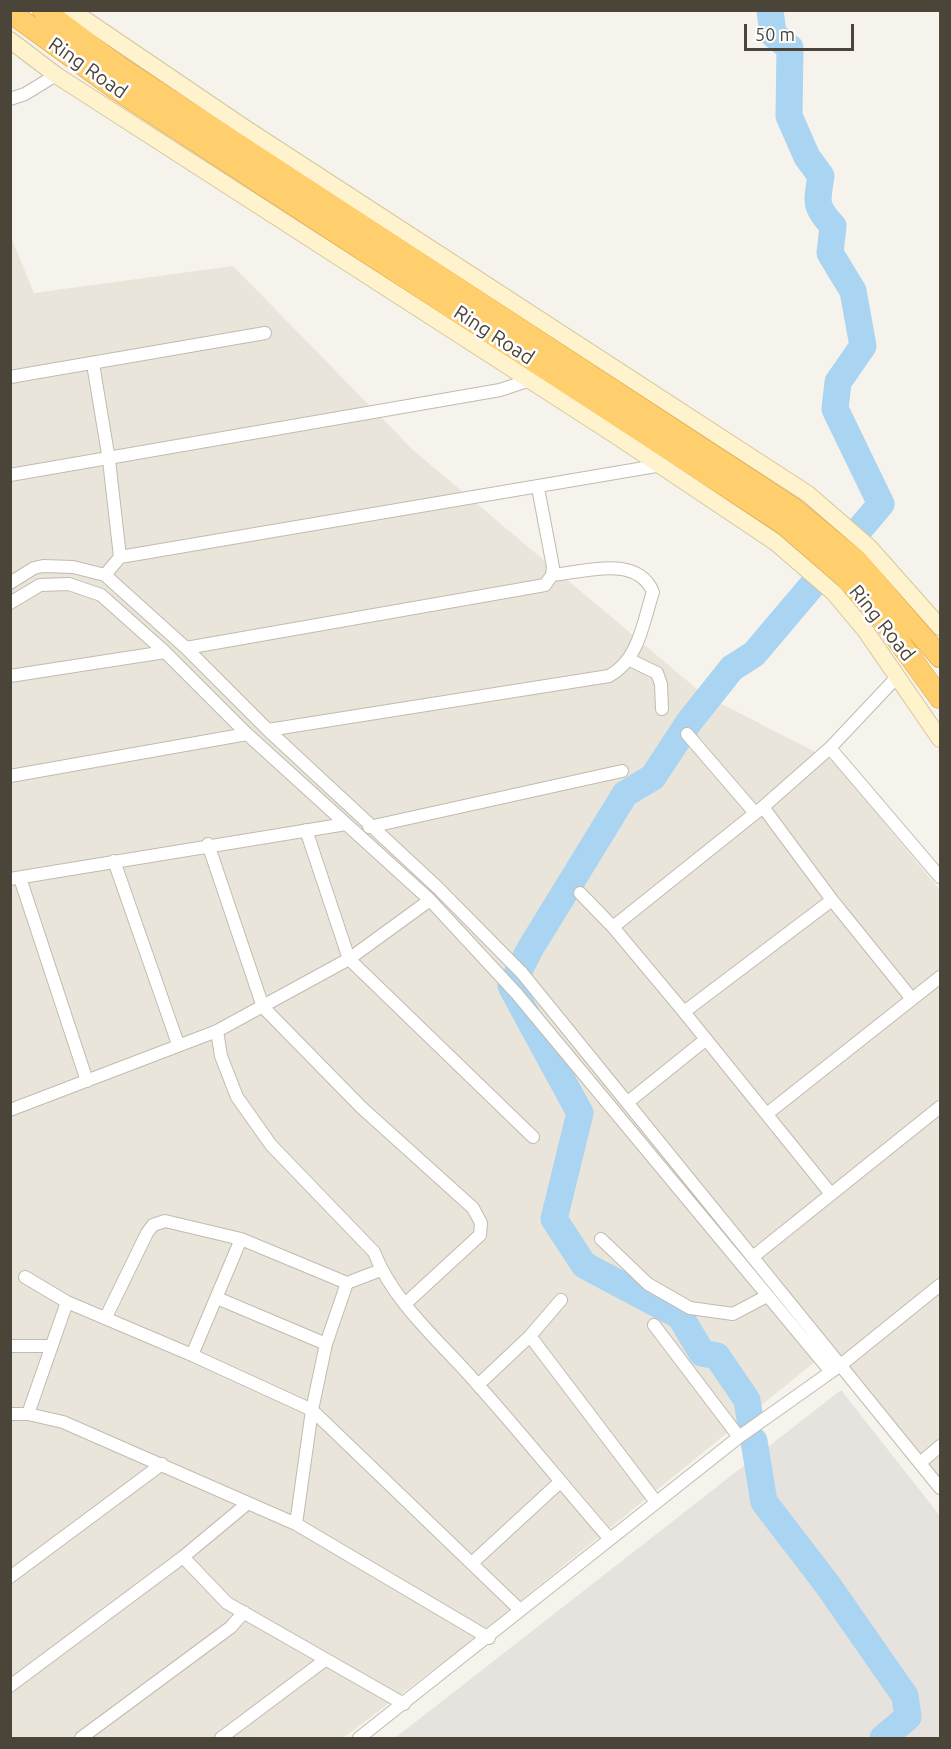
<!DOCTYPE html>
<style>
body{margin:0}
#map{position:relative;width:951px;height:1749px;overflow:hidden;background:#f6f3ec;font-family:Ubuntu,sans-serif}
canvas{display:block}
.frame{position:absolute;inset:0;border:12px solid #4b4439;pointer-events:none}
.scale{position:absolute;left:744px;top:24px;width:110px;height:27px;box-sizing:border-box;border:3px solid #4b4439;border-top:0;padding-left:8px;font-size:18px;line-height:21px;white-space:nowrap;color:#4b4439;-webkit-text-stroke:4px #fff;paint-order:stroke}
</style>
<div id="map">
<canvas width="951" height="1749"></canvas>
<div class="frame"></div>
<div class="scale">50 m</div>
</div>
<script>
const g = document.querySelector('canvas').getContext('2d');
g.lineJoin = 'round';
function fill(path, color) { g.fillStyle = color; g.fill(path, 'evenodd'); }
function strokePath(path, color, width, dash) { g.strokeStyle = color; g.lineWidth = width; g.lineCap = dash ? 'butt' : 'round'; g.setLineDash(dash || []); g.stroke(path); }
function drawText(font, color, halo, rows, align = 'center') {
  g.font = font + ' Ubuntu,sans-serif'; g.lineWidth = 5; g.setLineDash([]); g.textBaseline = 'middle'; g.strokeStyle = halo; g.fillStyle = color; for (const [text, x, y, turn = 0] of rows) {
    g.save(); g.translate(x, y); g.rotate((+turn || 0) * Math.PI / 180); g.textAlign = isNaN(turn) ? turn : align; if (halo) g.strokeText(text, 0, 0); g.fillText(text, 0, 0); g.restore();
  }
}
const residential = new Path2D(`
 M 10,235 L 34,293 L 233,266 L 413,450 L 704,695 L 833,761 L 940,890 L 940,1495 L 827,1352 L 462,1648 L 343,1738 L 11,1738 Z`);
const industrial = new Path2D(`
 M 841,1390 L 940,1516 L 940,1738 L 395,1738 Z`);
const river = new Path2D(`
 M 750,1419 L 747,1400 L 717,1356 L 702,1353 L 680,1316 L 584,1265 L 554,1219 L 580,1113 L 511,986 L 530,949 L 625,794 L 653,777 L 689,722 L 732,668 L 754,654 L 881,504 L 835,409 L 838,382 L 863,346 L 853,291 L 830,253 L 833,226 C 814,206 817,202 821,176 L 807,157 L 789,116 L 790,48 L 773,34 L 770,10
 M 754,1441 L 764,1502 L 827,1584 L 905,1696 L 908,1717 L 883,1738`);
const street = new Path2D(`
 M 10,99 L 25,94 L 56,75
 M 93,364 L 109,460 L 120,557
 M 10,377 L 265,333
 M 10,475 L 500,390 L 530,380
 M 105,575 L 120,557 L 662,465
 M 10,583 L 34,568 L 43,566 L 73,567 L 105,575 L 186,648 L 268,730 L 437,887 L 522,973 L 940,1488
 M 10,603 L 40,585 L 69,584 L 101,595 L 165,652 L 247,734 L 430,900 L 517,994 L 831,1372
 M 186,648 L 545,585 L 552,575 L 553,567 L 538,488
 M 630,660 L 657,673 L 661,684 L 662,709
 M 10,676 L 165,652
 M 268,730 L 609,676 C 639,660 643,622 653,592 C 637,554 585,572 552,575
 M 687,734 L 755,813
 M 830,748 L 940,877
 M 10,776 L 247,734
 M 763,807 L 832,900 L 912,999
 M 369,827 L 622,771
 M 306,830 L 349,959 L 533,1137
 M 208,844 L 263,1007 L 362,1108 L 473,1208 L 481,1223 L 480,1235 L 405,1304
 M 114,861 L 178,1044
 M 20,878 L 87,1081
 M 10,879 L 346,824
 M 580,893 L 613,927 L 684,1012 L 831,1194
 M 613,927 L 763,807 L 830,748 L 896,678
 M 684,1012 L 832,900
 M 217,1031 L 221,1056 L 237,1097 L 271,1145 L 374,1252 C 394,1304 442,1343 478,1385 C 523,1435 565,1488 609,1538
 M 628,1102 L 705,1040
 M 10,1110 L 217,1031 L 349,959 L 430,900
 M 768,1113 L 940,977
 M 601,1239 L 648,1284 L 690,1308 L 733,1314 L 767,1296
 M 754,1256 L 940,1107
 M 25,1277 L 67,1302 L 192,1355 L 312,1410 L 519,1609
 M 217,1298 L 326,1344
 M 106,1317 L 147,1233 L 153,1225 L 165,1221 L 241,1239 L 347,1283
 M 654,1325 L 739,1437
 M 530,1336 L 656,1502
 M 10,1346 L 52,1346
 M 192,1355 L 241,1239
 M 478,1385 L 530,1336 L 561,1300
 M 10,1414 L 28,1414 L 63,1422 L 296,1524 L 489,1638
 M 28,1414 L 67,1302
 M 920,1463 L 940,1446
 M 296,1524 L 312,1410 L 326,1344 L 347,1283 L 381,1270
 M 183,1557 L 227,1603 L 404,1704
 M 472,1563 L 560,1482
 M 10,1577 L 162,1464
 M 10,1686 L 183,1557 L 248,1503
 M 81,1738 L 231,1627 L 244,1612
 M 221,1738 L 325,1660
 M 359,1738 L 739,1437 L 842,1364 L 940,1285`);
const secondary = new Path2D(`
 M 71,10 L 245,128 L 808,494 L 869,547 L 940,627
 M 10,40 L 56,75 L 615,435 L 775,542 L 834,593 L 865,630 L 940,739`);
const highway = new Path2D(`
 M 43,10 L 118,66 L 793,508 L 857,561 L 940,657
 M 10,12 L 116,89 L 784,524 L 845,577 L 881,617 L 940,698`);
const streetNames = [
 ["Ring Road",88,68,35],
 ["Ring Road",494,335,33],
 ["Ring Road",882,623,51]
];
fill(residential, '#eae5da');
fill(industrial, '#e6e2dd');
strokePath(river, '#a9d4f2', 27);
strokePath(street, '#c2bbae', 14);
strokePath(secondary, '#d6c79b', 18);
strokePath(highway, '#e0a43c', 22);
strokePath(street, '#fff', 12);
strokePath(secondary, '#fff3cd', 16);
strokePath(highway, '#ffcf6e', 21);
drawText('20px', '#4b4439', '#fff', streetNames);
</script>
